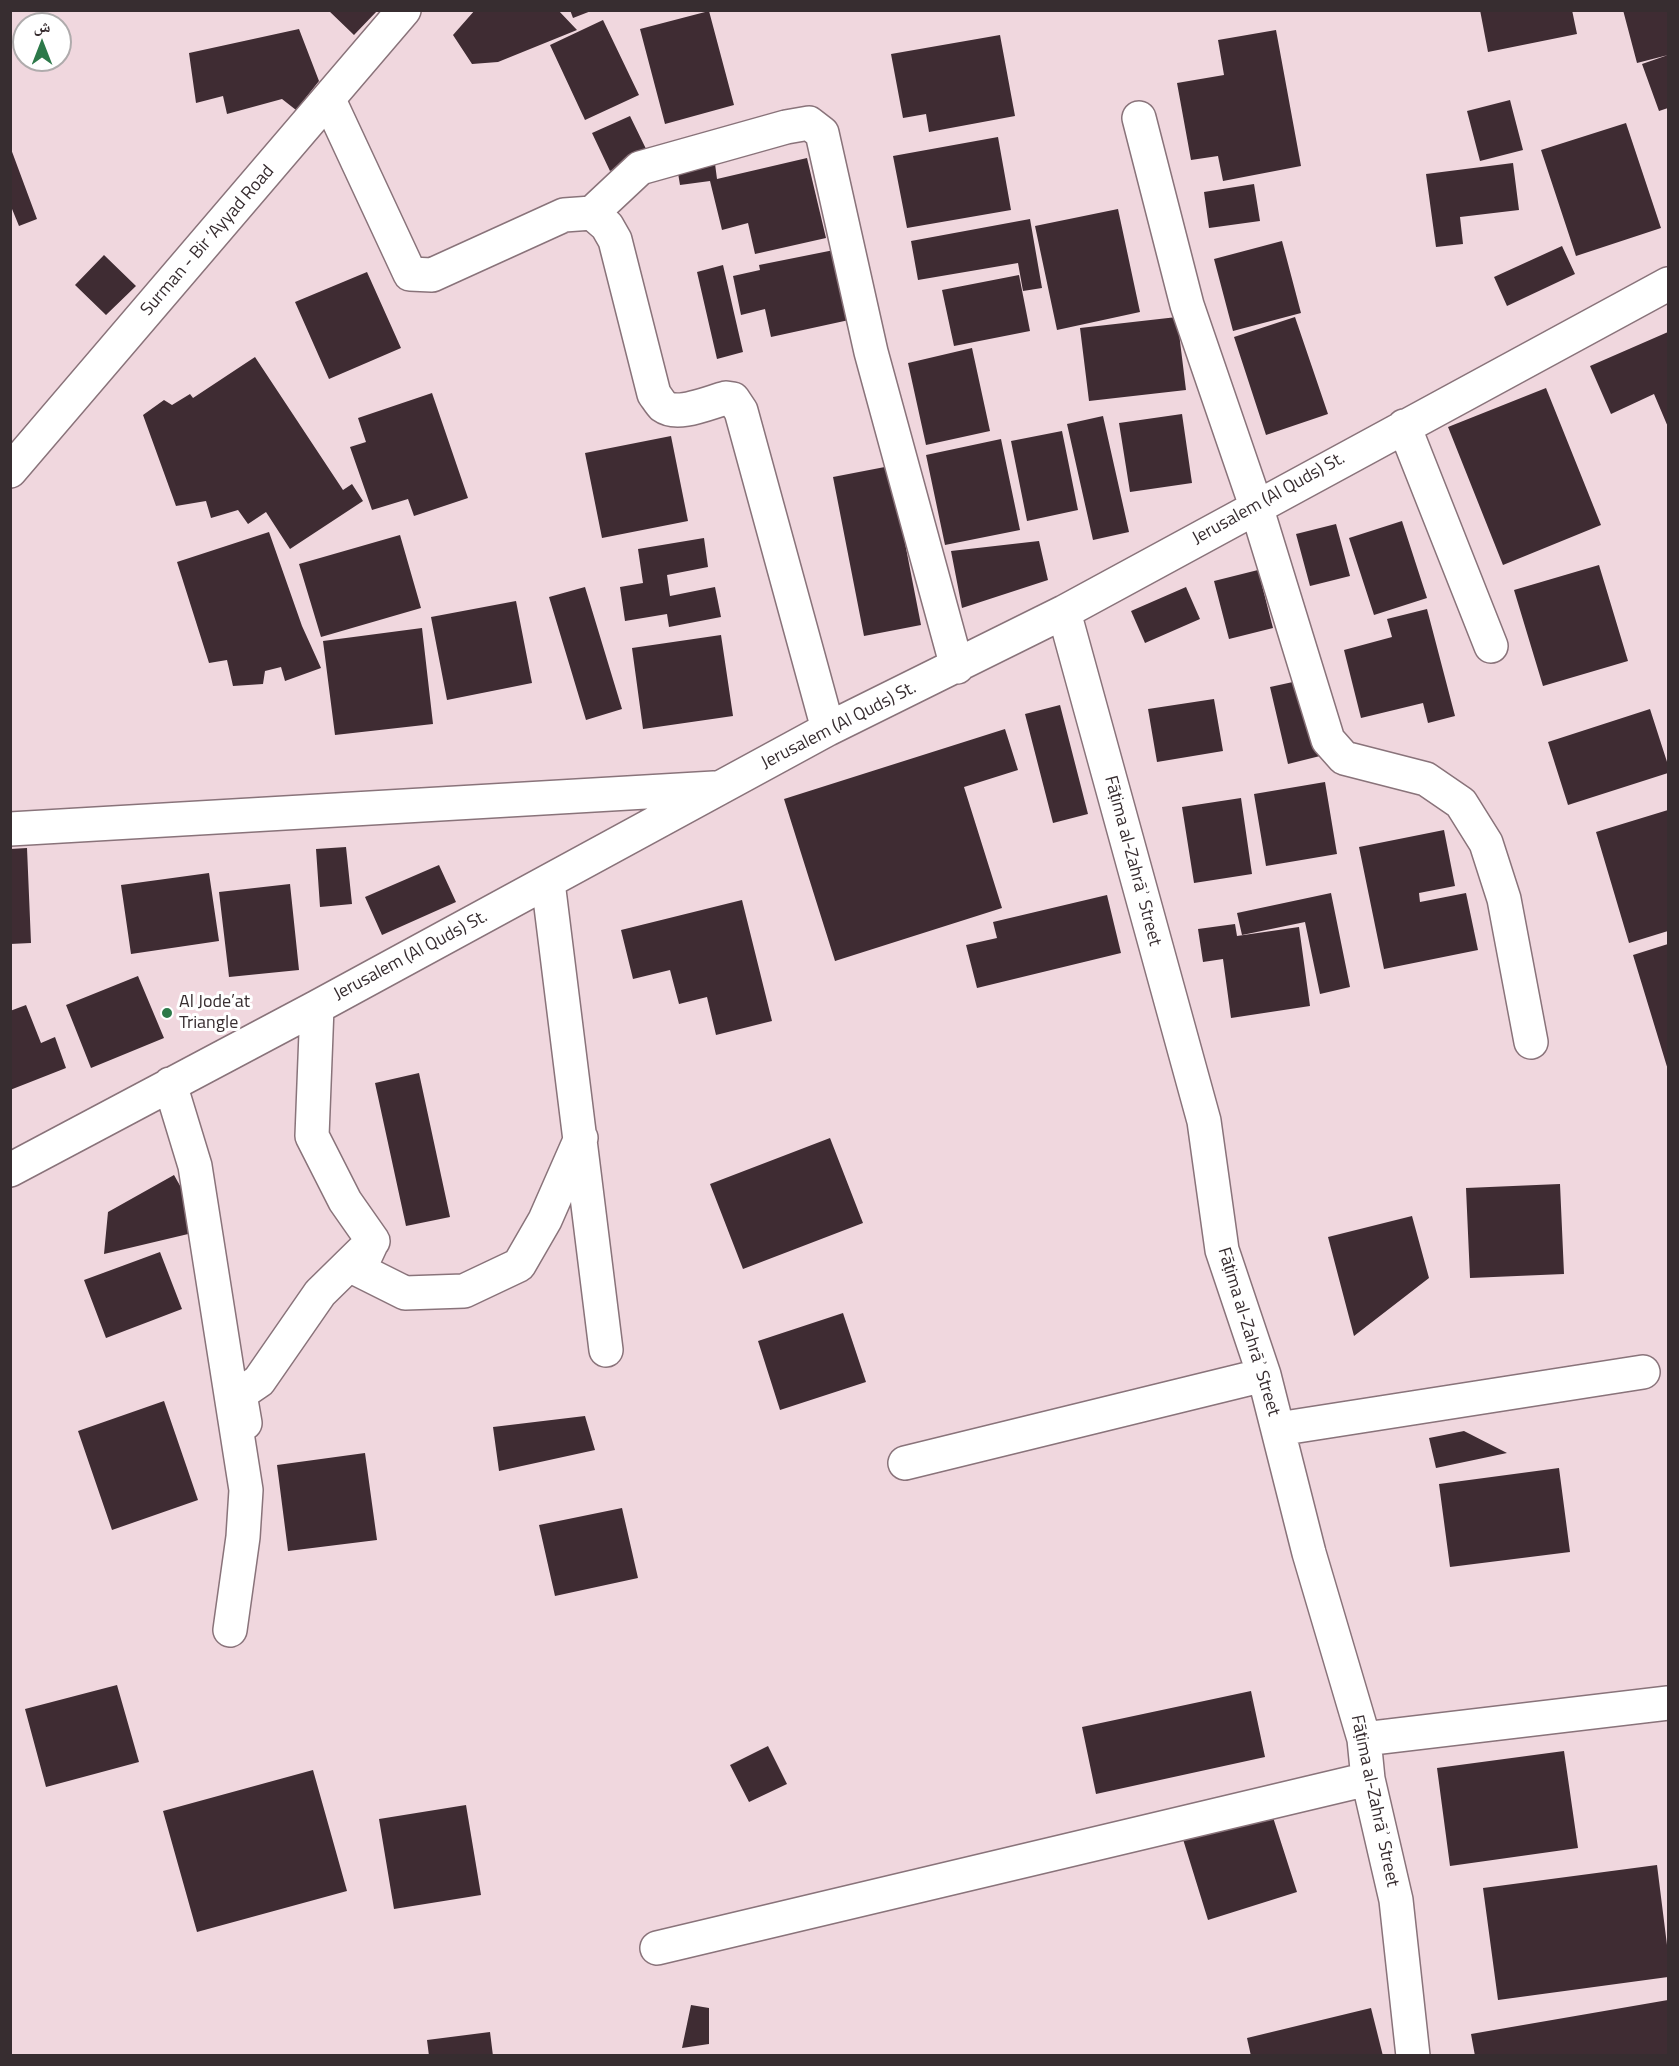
<!DOCTYPE html>
<meta charset="utf-8">
<style>
body{margin:0}
#map{position:relative;width:1679px;height:2066px;overflow:hidden;background:#f0d7de;font-family:"Titillium Web","Noto Naskh Arabic",sans-serif}
canvas{display:block}
.frame{position:absolute;inset:0;border:12px solid #372d30;pointer-events:none}
.north{position:absolute;left:12px;top:12px;width:60px;height:60px;box-sizing:border-box;background:#fff;border:2px solid #afabac;border-radius:50%;rotate:0deg;font-size:16px;font-weight:700;line-height:24px;text-align:center;color:#372d30}
.north::after{content:'';display:block;margin:auto;width:21px;height:27px;background:#2c7949;clip-path:polygon(50% 0,100% 100%,50% 72%,0 100%)}
</style>
<div id="map">
<canvas width="1679" height="2066"></canvas>
<div class="frame"></div>
<div class="north">ش</div>
</div>
<script>
const g = document.querySelector('canvas').getContext('2d');
g.lineJoin = 'round';
function fill(path, color) { g.fillStyle = color; g.fill(path, 'evenodd'); }
function strokePath(path, color, width, dash) { g.strokeStyle = color; g.lineWidth = width; g.lineCap = dash ? 'butt' : 'round'; g.setLineDash(dash || []); g.stroke(path); }
function drawText(font, color, halo, rows, align = 'center') {
  g.font = font + ' "Titillium Web",sans-serif'; g.lineWidth = 6; g.setLineDash([]); g.textBaseline = 'middle'; g.strokeStyle = halo; g.fillStyle = color; for (const [text, x, y, turn = 0] of rows) {
    g.save(); g.translate(x, y); g.rotate((+turn || 0) * Math.PI / 180); g.textAlign = isNaN(turn) ? turn : align; if (halo) g.strokeText(text, 0, 0); g.fillText(text, 0, 0); g.restore();
  }
}
const building = new Path2D(`
 M 328,10 L 378,10 L 354,35 Z
 M 475,10 L 558,10 L 577,30 L 498,62 L 472,64 L 453,35 Z
 M 570,10 L 591,10 L 591,11 L 573,18 Z
 M 1480,10 L 1572,10 L 1577,34 L 1488,52 Z
 M 1623,10 L 1668,10 L 1668,55 L 1637,63 Z
 M 709,11 L 734,105 L 665,124 L 640,29 Z
 M 603,20 L 639,95 L 585,120 L 550,45 Z
 M 299,29 L 319,81 L 296,110 L 282,99 L 227,114 L 223,96 L 196,103 L 189,53 Z
 M 1276,30 L 1301,166 L 1223,181 L 1218,156 L 1191,160 L 1177,83 L 1224,75 L 1218,40 Z
 M 1000,35 L 1015,116 L 929,132 L 926,114 L 903,118 L 891,54 Z
 M 1668,55 L 1668,108 L 1659,111 L 1642,64 Z
 M 1510,100 L 1523,150 L 1480,161 L 1467,111 Z
 M 630,116 L 648,153 L 610,171 L 592,133 Z
 M 1626,123 L 1661,228 L 1576,256 L 1541,150 Z
 M 998,137 L 1011,210 L 907,228 L 893,156 Z
 M 11,149 L 37,219 L 19,226 L 10,204 Z
 M 714,156 L 717,179 L 807,158 L 826,238 L 755,254 L 748,223 L 722,230 L 710,181 L 680,185 L 676,161 Z
 M 1513,163 L 1519,210 L 1460,217 L 1463,244 L 1436,247 L 1426,174 Z
 M 1254,184 L 1260,221 L 1209,228 L 1204,192 Z
 M 1118,209 L 1140,312 L 1057,330 L 1035,226 Z
 M 1030,219 L 1042,288 L 1023,291 L 1018,263 L 918,280 L 911,241 Z
 M 1282,241 L 1301,313 L 1233,331 L 1214,259 Z
 M 1562,246 L 1575,274 L 1507,306 L 1494,277 Z
 M 834,250 L 849,320 L 771,337 L 765,309 L 741,315 L 733,276 L 760,270 L 759,265 Z
 M 104,255 L 136,286 L 106,315 L 75,285 Z
 M 723,265 L 743,352 L 717,359 L 697,272 Z
 M 367,272 L 401,348 L 329,379 L 295,302 Z
 M 1019,275 L 1030,331 L 954,346 L 942,290 Z
 M 1177,317 L 1186,390 L 1089,401 L 1080,328 Z
 M 1295,317 L 1328,414 L 1266,435 L 1234,337 Z
 M 1668,332 L 1668,427 L 1654,394 L 1611,414 L 1590,366 Z
 M 972,348 L 990,431 L 926,445 L 908,363 Z
 M 255,357 L 343,490 L 352,484 L 363,501 L 290,549 L 266,512 L 248,524 L 238,510 L 211,518 L 206,501 L 176,506 L 143,415 L 164,400 L 172,405 L 190,394 L 193,398 Z
 M 1546,388 L 1601,525 L 1503,565 L 1448,427 Z
 M 432,393 L 468,498 L 414,516 L 408,499 L 372,510 L 350,447 L 366,442 L 358,418 Z
 M 1182,414 L 1192,483 L 1130,492 L 1119,423 Z
 M 1103,416 L 1129,532 L 1093,540 L 1067,424 Z
 M 1062,431 L 1078,510 L 1027,521 L 1011,441 Z
 M 671,436 L 688,521 L 602,538 L 585,453 Z
 M 1001,439 L 1020,530 L 945,545 L 926,455 Z
 M 890,466 L 921,625 L 864,636 L 833,477 Z
 M 1402,521 L 1427,598 L 1374,615 L 1349,538 Z
 M 1336,524 L 1350,576 L 1310,586 L 1296,534 Z
 M 269,532 L 302,626 L 321,668 L 285,681 L 281,667 L 265,671 L 263,684 L 233,686 L 227,660 L 209,663 L 177,562 Z
 M 400,535 L 421,608 L 321,637 L 299,564 Z
 M 704,538 L 708,567 L 667,575 L 670,596 L 715,587 L 721,617 L 669,627 L 667,614 L 625,621 L 620,587 L 643,583 L 638,549 Z
 M 1039,541 L 1048,580 L 962,608 L 951,551 Z
 M 1599,565 L 1628,661 L 1543,686 L 1514,590 Z
 M 1258,570 L 1273,628 L 1229,639 L 1214,581 Z
 M 585,587 L 622,709 L 586,720 L 549,597 Z
 M 1186,587 L 1200,619 L 1145,643 L 1131,611 Z
 M 516,601 L 532,683 L 447,700 L 431,617 Z
 M 1427,609 L 1455,716 L 1428,723 L 1423,703 L 1361,718 L 1344,650 L 1392,637 L 1387,619 Z
 M 422,628 L 433,724 L 335,735 L 323,641 Z
 M 721,635 L 733,716 L 643,729 L 632,648 Z
 M 1302,680 L 1320,756 L 1288,764 L 1270,687 Z
 M 1214,699 L 1223,751 L 1157,762 L 1148,709 Z
 M 1060,705 L 1088,814 L 1053,823 L 1025,714 Z
 M 1650,709 L 1668,765 L 1668,773 L 1568,805 L 1548,742 Z
 M 1005,729 L 1018,770 L 964,787 L 1002,908 L 835,961 L 784,799 Z
 M 1325,782 L 1337,854 L 1266,866 L 1254,794 Z
 M 1241,798 L 1252,874 L 1194,883 L 1182,807 Z
 M 1668,810 L 1668,931 L 1629,943 L 1596,832 Z
 M 1444,830 L 1455,886 L 1419,893 L 1420,902 L 1466,893 L 1478,950 L 1384,969 L 1359,847 Z
 M 346,847 L 352,904 L 320,907 L 316,849 Z
 M 27,848 L 31,943 L 10,944 L 10,849 Z
 M 439,865 L 456,902 L 382,935 L 365,897 Z
 M 209,873 L 219,941 L 131,954 L 121,885 Z
 M 290,884 L 299,970 L 229,977 L 219,892 Z
 M 1331,893 L 1350,987 L 1320,994 L 1305,922 L 1242,935 L 1237,913 Z
 M 1107,895 L 1121,953 L 977,988 L 966,945 L 997,938 L 993,922 Z
 M 742,900 L 772,1021 L 716,1035 L 707,997 L 679,1004 L 670,970 L 633,979 L 621,930 Z
 M 1235,924 L 1237,936 L 1299,927 L 1310,1006 L 1231,1018 L 1223,959 L 1203,962 L 1198,929 Z
 M 1668,944 L 1668,1070 L 1633,955 Z
 M 138,976 L 164,1038 L 91,1068 L 66,1005 Z
 M 26,1005 L 41,1043 L 55,1037 L 66,1068 L 10,1090 L 10,1011 Z
 M 419,1073 L 450,1217 L 406,1226 L 375,1083 Z
 M 830,1138 L 863,1223 L 743,1269 L 710,1184 Z
 M 174,1175 L 205,1230 L 104,1254 L 108,1212 Z
 M 1560,1184 L 1564,1274 L 1470,1278 L 1466,1188 Z
 M 1412,1216 L 1429,1278 L 1354,1336 L 1328,1237 Z
 M 160,1252 L 182,1309 L 106,1338 L 84,1280 Z
 M 843,1313 L 866,1382 L 780,1410 L 758,1341 Z
 M 164,1401 L 198,1500 L 112,1530 L 78,1431 Z
 M 585,1416 L 595,1450 L 499,1471 L 493,1427 Z
 M 1464,1431 L 1507,1453 L 1436,1468 L 1429,1438 Z
 M 365,1453 L 377,1540 L 288,1551 L 277,1465 Z
 M 1559,1468 L 1570,1552 L 1450,1567 L 1439,1484 Z
 M 622,1508 L 638,1578 L 555,1596 L 539,1525 Z
 M 117,1685 L 139,1762 L 46,1787 L 25,1709 Z
 M 1251,1691 L 1265,1757 L 1096,1794 L 1082,1727 Z
 M 768,1746 L 787,1784 L 749,1802 L 730,1765 Z
 M 1564,1751 L 1578,1848 L 1450,1866 L 1437,1768 Z
 M 313,1770 L 347,1891 L 197,1932 L 163,1811 Z
 M 466,1805 L 481,1895 L 394,1909 L 379,1819 Z
 M 1270,1808 L 1297,1892 L 1208,1920 L 1182,1836 Z
 M 1657,1865 L 1668,1953 L 1668,1977 L 1498,2000 L 1483,1888 Z
 M 1668,2000 L 1668,2056 L 1475,2056 L 1471,2034 Z
 M 691,2005 L 709,2008 L 709,2044 L 682,2048 Z
 M 1371,2008 L 1383,2056 L 1251,2056 L 1247,2038 Z
 M 490,2032 L 493,2056 L 429,2056 L 427,2040 Z`);
const minor = new Path2D(`
 M 329,100 L 410,274 L 432,275 L 564,215 L 592,213 L 607,226 L 615,240 L 654,394 C 657,398 660,403 663,406 C 678,417 710,402 726,398 L 733,399 L 741,411 L 828,729
 M 1139,118 L 1187,305 L 1256,506 L 1328,740 L 1344,758 L 1426,779 L 1461,803 L 1486,843 L 1504,899 L 1531,1042
 M 592,213 L 640,168 L 786,127 L 809,123 L 822,133 L 871,352 L 957,667
 M 1404,426 L 1491,646
 M 1064,612 L 1204,1121 L 1222,1250 L 1264,1375 L 1309,1553 L 1364,1739 L 1368,1779 L 1396,1900 L 1413,2056
 M 10,829 L 714,788
 M 548,882 L 606,1350
 M 170,1084 L 195,1166 L 246,1490 L 243,1537 L 230,1630
 M 10,1170 L 317,1007 L 828,729 L 1064,612 L 1668,284
 M 372,1242 L 359,1270 L 405,1293 L 464,1291 L 519,1265 L 545,1220 L 581,1138
 M 245,1423 L 240,1394 L 259,1381 L 320,1293 L 373,1241 L 345,1201 L 312,1136 L 317,1007
 M 1278,1429 L 1643,1372
 M 905,1463 L 1264,1375
 M 1364,1739 L 1668,1703
 M 657,1948 L 1368,1779`);
const highway = new Path2D(`
 M 10,471 L 404,10`);
const markers = [
 [167,1013,6,"#2c7949"]
];
const streetNames = [
 ["Surman - Bir ‘Ayyad Road",208,241,-49],
 ["Jerusalem (Al Quds) St.",1269,499,-29],
 ["Jerusalem (Al Quds) St.",839,726,-27],
 ["Fāṭima al-Zahrāʾ Street",1132,861,75],
 ["Jerusalem (Al Quds) St.",411,956,-28],
 ["Fāṭima al-Zahrāʾ Street",1248,1332,73],
 ["Fāṭima al-Zahrāʾ Street",1374,1801,78]
];
const poiNames = [
 ["Al Jode’at",179,1003],
 ["Triangle",179,1024]
];
fill(building, '#3f2c33');
strokePath(minor, '#89737a', 36);
strokePath(highway, '#89737a', 36);
strokePath(minor, '#fff', 33);
strokePath(highway, '#fff', 33);
for (const [x, y, r, color] of markers) { const dot = new Path2D(); dot.arc(x, y, r, 0, 2 * Math.PI); g.fillStyle = color; g.fill(dot); strokePath(dot, '#fff', 2); }
drawText('18px', '#372d30', '#fff', streetNames);
drawText('18px', '#372d30', '#fff', poiNames, 'left');
</script>
